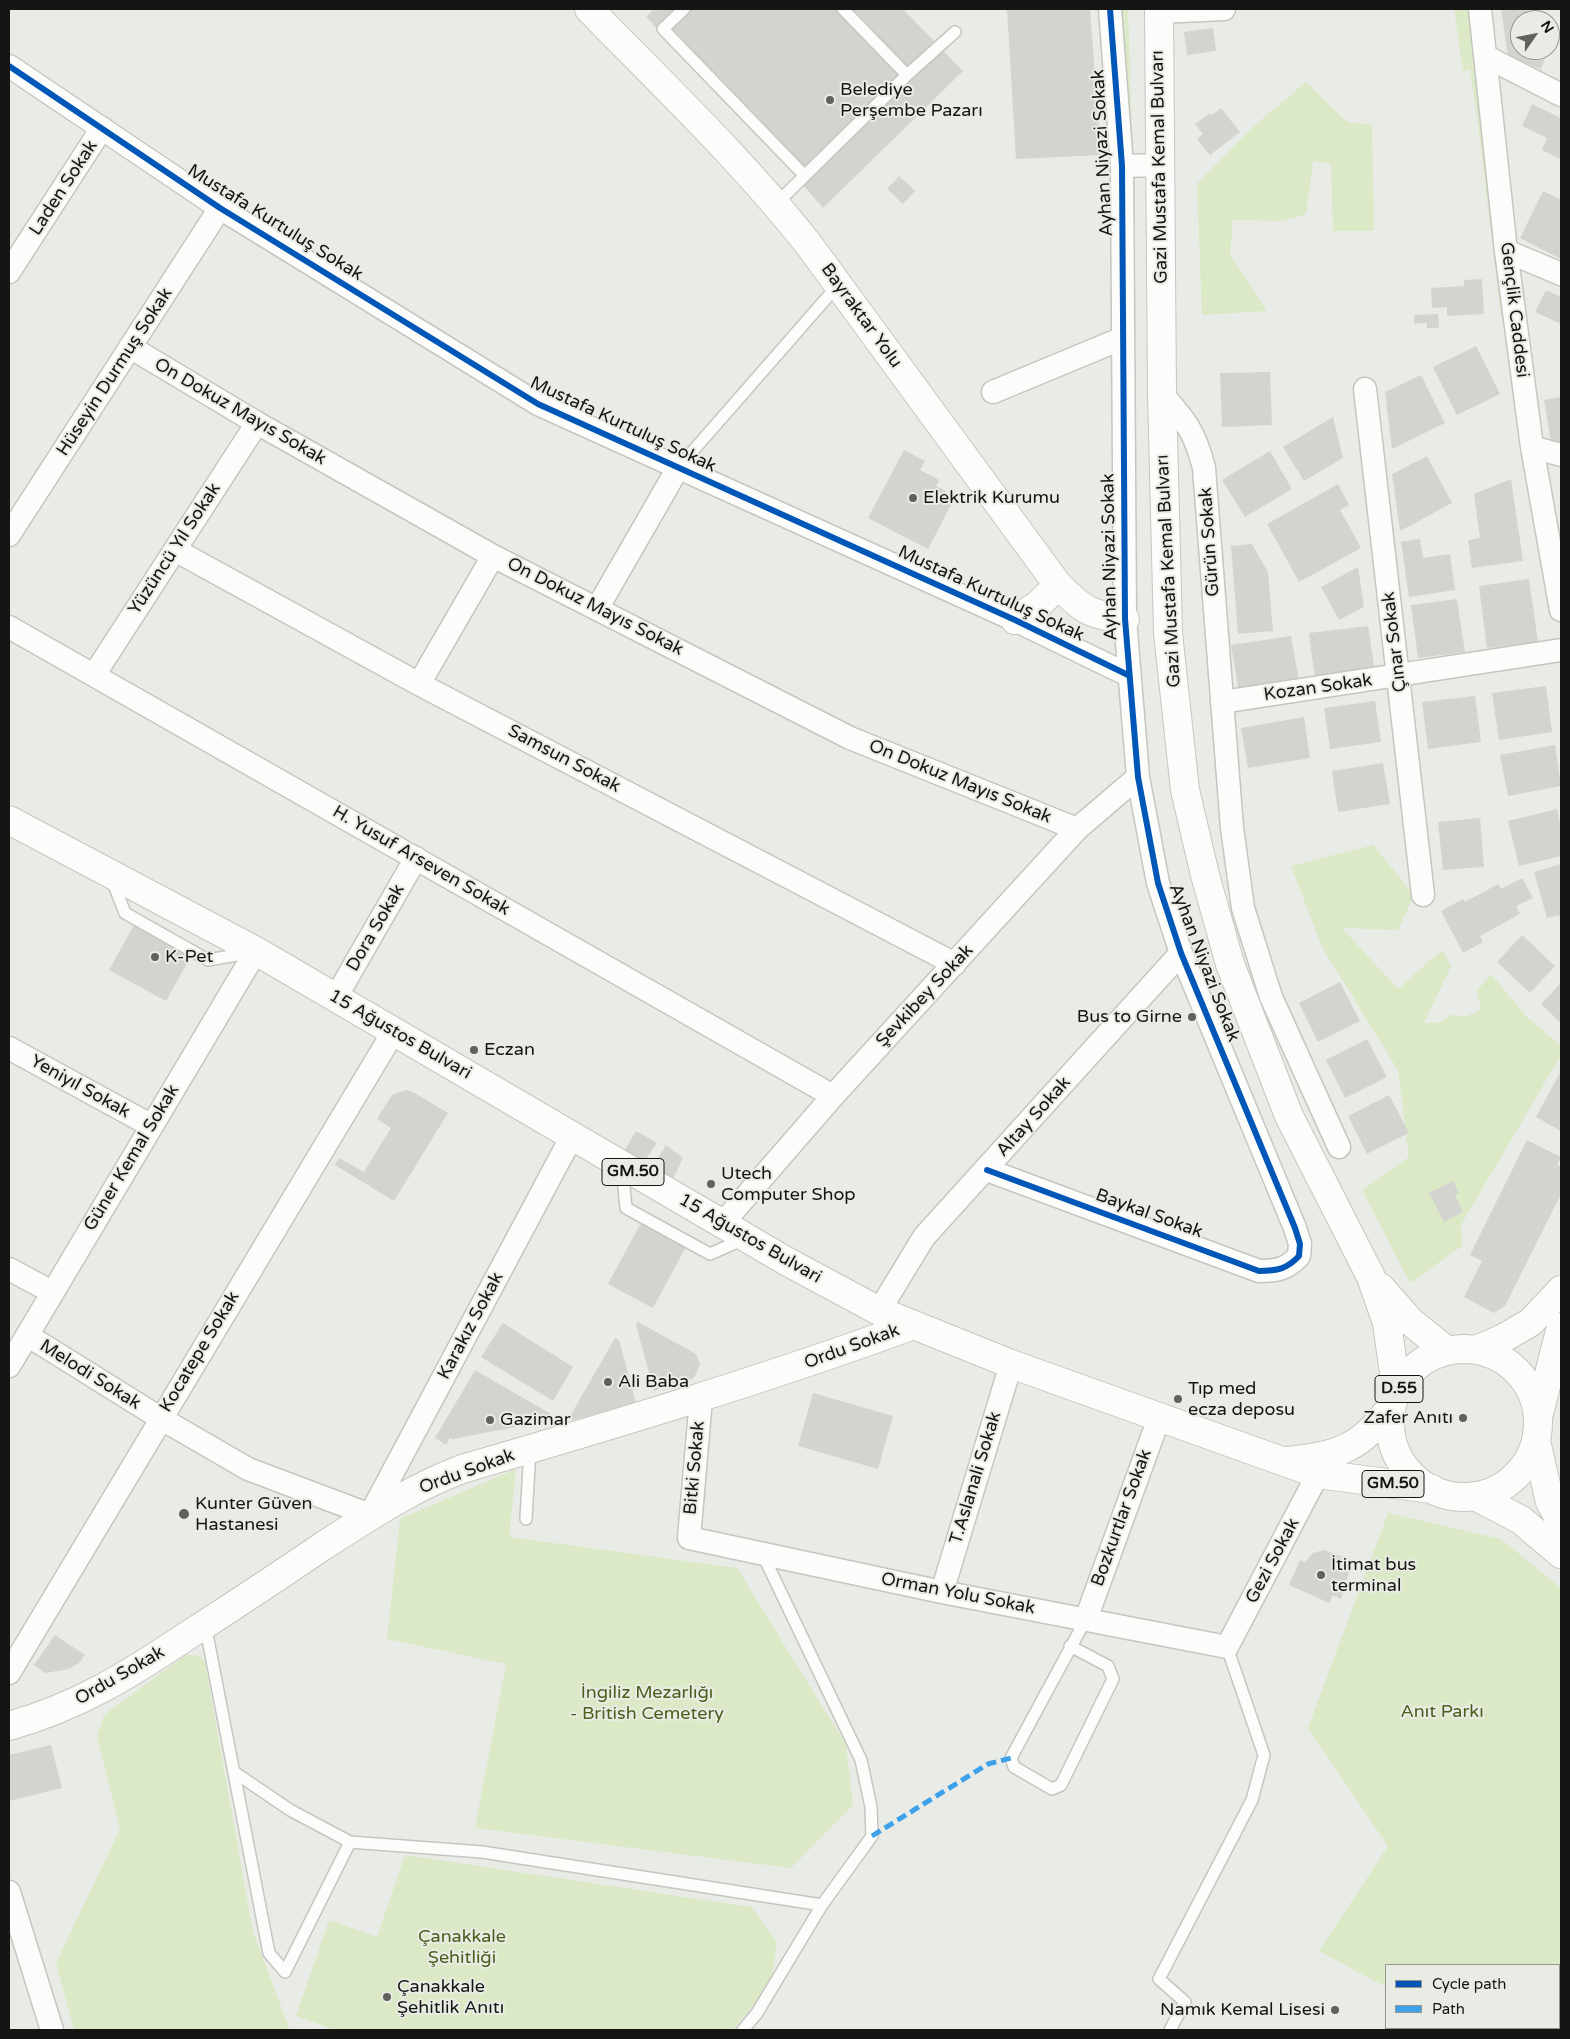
<!DOCTYPE html>
<meta charset="utf-8">
<style>
body{margin:0}
#map{position:relative;width:1570px;height:2039px;overflow:hidden;background:#e9ebe6;font-family:"Varela Round",sans-serif}
canvas{display:block}
.frame{position:absolute;inset:0;border:10px solid #151614;pointer-events:none}
.legend{position:absolute;left:1385px;top:1964px;width:175px;height:65px;box-sizing:border-box;background:#e9ece5;border:1px solid #949691;margin:0;padding:6px 9px;list-style:none;font-size:15px;color:#151614}
.legend li{display:flex;align-items:center;gap:10px;height:25px}
.legend b{width:25px;border:1px solid #949691}
.north{position:absolute;left:1510px;top:10px;width:50px;height:50px;box-sizing:border-box;background:#e9ece5;border:1px solid #949691;border-radius:50%;rotate:57deg;font-size:14px;font-weight:700;line-height:20px;text-align:center;color:#151614}
.north::after{content:'';display:block;margin:auto;width:18px;height:22px;background:#5f615e;clip-path:polygon(50% 0,100% 100%,50% 72%,0 100%)}
</style>
<div id="map">
<canvas width="1570" height="2039"></canvas>
<div class="frame"></div>
<ul class="legend">
<li><b style="height:6px;background:#0057b8"></b>Cycle path</li>
<li><b style="height:6px;background:#3da2ea"></b>Path</li>
</ul>
<div class="north">N</div>
</div>
<script>
const g = document.querySelector('canvas').getContext('2d');
g.lineJoin = 'round';
function fill(path, color) { g.fillStyle = color; g.fill(path, 'evenodd'); }
function strokePath(path, color, width, dash) { g.strokeStyle = color; g.lineWidth = width; g.lineCap = dash ? 'butt' : 'round'; g.setLineDash(dash || []); g.stroke(path); }
function drawText(font, color, halo, rows, align = 'center') {
  g.font = font + ' "Varela Round",sans-serif'; g.lineWidth = 4; g.setLineDash([]); g.textBaseline = 'middle'; g.strokeStyle = halo; g.fillStyle = color; for (const [text, x, y, turn = 0] of rows) {
    g.save(); g.translate(x, y); g.rotate((+turn || 0) * Math.PI / 180); g.textAlign = isNaN(turn) ? turn : align; if (halo) g.strokeText(text, 0, 0); g.fillText(text, 0, 0); g.restore();
  }
}
const green = new Path2D(`
 M 1120,9 L 1128,9 L 1132,129 L 1127,135 Z
 M 1454,9 L 1471,9 L 1507,299 L 1501,317 L 1478,124 L 1470,69 L 1463,71 Z
 M 1306,82 L 1347,122 L 1372,125 L 1374,231 L 1333,231 L 1331,164 L 1313,161 L 1306,214 L 1282,221 L 1233,220 L 1230,255 L 1267,311 L 1202,315 L 1197,184 L 1253,127 Z
 M 1373,845 L 1414,895 L 1398,930 L 1342,928 L 1398,989 L 1442,950 L 1451,966 L 1424,1023 L 1440,1023 L 1450,1015 L 1467,1016 L 1481,1010 L 1477,991 L 1491,974 L 1526,1016 L 1561,1046 L 1561,1055 L 1461,1225 L 1462,1246 L 1410,1283 L 1362,1190 L 1409,1157 L 1398,1070 L 1322,947 L 1291,866 Z
 M 516,1469 L 509,1537 L 737,1568 L 846,1745 L 853,1805 L 791,1868 L 475,1828 L 506,1664 L 387,1639 L 400,1519 Z
 M 1388,1513 L 1501,1539 L 1561,1588 L 1561,2002 L 1559,2010 L 1559,1965 L 1386,1965 L 1386,1987 L 1319,1951 L 1388,1846 L 1308,1728 Z
 M 186,1655 L 197,1655 L 205,1662 L 253,1932 L 290,2030 L 74,2030 L 56,1963 L 120,1829 L 97,1737 L 104,1715 Z
 M 405,1855 L 751,1907 L 777,1942 L 771,1984 L 733,2030 L 335,2030 L 296,2016 L 329,1920 L 377,1937 Z
 M 1464,2028 L 1553,2028 L 1552,2030 L 1469,2030 Z`);
const building = new Path2D(`
 M 654,9 L 903,9 L 963,71 L 823,208 L 753,128 L 646,17 Z
 M 1007,9 L 1090,9 L 1101,155 L 1016,159 Z
 M 1501,9 L 1529,9 L 1532,20 L 1520,20 L 1520,50 L 1548,50 L 1541,69 L 1508,56 Z
 M 1213,28 L 1216,51 L 1187,55 L 1184,32 Z
 M 1532,104 L 1561,118 L 1560,159 L 1542,150 L 1547,138 L 1522,126 Z
 M 1221,108 L 1240,132 L 1210,155 L 1197,139 L 1203,134 L 1195,124 L 1210,113 L 1212,115 Z
 M 899,176 L 915,191 L 903,204 L 887,189 Z
 M 1543,191 L 1561,200 L 1561,259 L 1520,238 Z
 M 1482,279 L 1484,314 L 1447,316 L 1447,307 L 1432,308 L 1431,288 L 1464,286 L 1464,280 Z
 M 1546,290 L 1561,297 L 1561,324 L 1535,312 Z
 M 1438,314 L 1439,328 L 1427,328 L 1427,323 L 1414,324 L 1414,315 Z
 M 1476,346 L 1500,394 L 1457,415 L 1433,367 Z
 M 1270,372 L 1272,425 L 1222,427 L 1220,373 Z
 M 1421,375 L 1445,423 L 1392,449 L 1385,392 Z
 M 1561,397 L 1561,450 L 1552,448 L 1544,400 Z
 M 1333,417 L 1343,458 L 1304,481 L 1283,447 Z
 M 904,450 L 925,461 L 920,470 L 939,480 L 936,486 L 946,491 L 943,496 L 953,501 L 928,549 L 868,518 Z
 M 1270,451 L 1292,489 L 1245,517 L 1222,480 Z
 M 1427,456 L 1452,503 L 1400,531 L 1392,474 Z
 M 1511,479 L 1523,561 L 1472,568 L 1468,540 L 1480,538 L 1474,494 Z
 M 1338,484 L 1349,505 L 1340,510 L 1361,548 L 1299,582 L 1267,524 Z
 M 1420,539 L 1423,558 L 1450,554 L 1455,590 L 1409,597 L 1401,542 Z
 M 1252,544 L 1268,572 L 1273,631 L 1238,634 L 1231,546 Z
 M 1358,567 L 1364,607 L 1339,620 L 1321,587 Z
 M 1529,579 L 1538,642 L 1487,648 L 1479,586 Z
 M 1457,599 L 1465,652 L 1418,658 L 1411,605 Z
 M 1368,626 L 1375,673 L 1315,680 L 1309,633 Z
 M 1291,636 L 1299,682 L 1239,692 L 1231,645 Z
 M 1546,686 L 1552,732 L 1499,740 L 1492,693 Z
 M 1475,696 L 1481,742 L 1428,749 L 1422,702 Z
 M 1375,701 L 1381,742 L 1330,749 L 1324,708 Z
 M 1304,717 L 1310,758 L 1248,768 L 1241,728 Z
 M 1555,745 L 1561,786 L 1508,796 L 1500,755 Z
 M 1383,763 L 1390,804 L 1338,812 L 1332,771 Z
 M 1557,809 L 1561,827 L 1561,856 L 1519,866 L 1508,821 Z
 M 1480,818 L 1484,867 L 1443,870 L 1438,822 Z
 M 1561,864 L 1561,922 L 1559,915 L 1547,918 L 1534,872 Z
 M 1522,878 L 1533,898 L 1516,906 L 1520,914 L 1480,936 L 1483,942 L 1463,953 L 1441,911 L 1463,899 L 1465,902 L 1498,884 L 1501,889 Z
 M 134,925 L 191,956 L 166,1001 L 109,970 Z
 M 1522,935 L 1555,966 L 1530,993 L 1497,962 Z
 M 1340,982 L 1360,1021 L 1318,1042 L 1299,1003 Z
 M 1561,983 L 1561,1023 L 1541,1004 Z
 M 1367,1039 L 1387,1077 L 1345,1098 L 1326,1060 Z
 M 1561,1071 L 1561,1131 L 1536,1117 Z
 M 406,1090 L 413,1092 L 448,1113 L 394,1201 L 335,1165 L 339,1158 L 364,1172 L 391,1128 L 377,1119 L 392,1095 Z
 M 1389,1095 L 1409,1133 L 1367,1154 L 1348,1116 Z
 M 636,1131 L 657,1143 L 643,1163 L 624,1151 Z
 M 1527,1140 L 1561,1157 L 1557,1165 L 1561,1167 L 1561,1194 L 1505,1306 L 1494,1313 L 1464,1297 L 1482,1261 L 1470,1255 Z
 M 666,1145 L 683,1158 L 670,1185 L 649,1173 Z
 M 1453,1181 L 1459,1193 L 1455,1195 L 1463,1212 L 1444,1222 L 1429,1193 Z
 M 641,1223 L 686,1247 L 653,1308 L 608,1284 Z
 M 638,1322 L 696,1354 L 700,1364 L 694,1378 L 654,1391 L 636,1325 Z
 M 503,1323 L 573,1367 L 553,1401 L 481,1357 Z
 M 615,1338 L 619,1340 L 636,1403 L 573,1420 L 569,1418 Z
 M 475,1370 L 551,1414 L 545,1425 L 537,1421 L 536,1423 L 453,1439 L 450,1438 L 446,1445 L 435,1438 Z
 M 813,1393 L 893,1416 L 878,1469 L 798,1446 Z
 M 1324,1550 L 1341,1556 L 1349,1572 L 1341,1599 L 1333,1595 L 1329,1603 L 1289,1585 L 1300,1560 L 1305,1562 L 1313,1553 Z
 M 55,1635 L 85,1655 L 79,1663 L 69,1669 L 45,1673 L 34,1665 Z
 M 51,1745 L 62,1788 L 9,1801 L 9,1755 Z`);
const lane = new Path2D(`
 M 684,9 L 663,29 L 804,175
 M 843,9 L 907,75
 M 776,204 L 907,75 L 955,32
 M 678,468 L 838,285
 M 112,880 L 125,913 L 208,960 L 248,953
 M 622,1167 L 626,1208 L 710,1254 L 744,1239
 M 526,1519 L 530,1449
 M 205,1624 L 269,1953 L 285,1972 L 350,1842
 M 1070,1646 L 1108,1666 L 1113,1679 L 1061,1785 L 1052,1789 L 1014,1767 L 1011,1758 L 1086,1619
 M 234,1772 L 290,1810 L 350,1842 L 482,1852 L 822,1905
 M 743,2030 L 757,2013 L 822,1905 L 872,1836 L 871,1807 L 861,1760 L 762,1553
 M 1170,2030 L 1185,2002 L 1159,1979 L 1252,1800 L 1264,1755 L 1227,1647`);
const street = new Path2D(`
 M 1480,9 L 1506,251 L 1532,447 L 1561,610
 M 1159,12 L 1224,9
 M 1487,57 L 1561,95
 M 9,66 L 220,208 L 538,404 L 1015,620 L 1128,675
 M 1122,166 L 1161,165
 M 1506,251 L 1561,274
 M 9,272 L 102,128
 M 130,347 L 257,423 L 493,556 L 850,738 L 1077,829
 M 1365,389 L 1423,895
 M 993,392 L 1123,338
 M 1162,394 C 1186,421 1195,432 1204,468 L 1232,828 L 1243,908 L 1271,997 L 1339,1147
 M 1532,447 L 1561,455
 M 9,535 L 220,208
 M 175,550 L 419,684 L 955,964
 M 598,607 L 678,468
 M 9,627 L 833,1096
 M 94,675 L 257,423
 M 419,684 L 493,556
 M 1222,702 L 1561,650
 M 336,997 L 416,858
 M 9,1048 L 152,1126
 M 987,1170 L 1259,1271 C 1277,1271 1287,1269 1299,1256 L 1300,1244 L 1295,1228 L 1181,953 L 1158,883 L 1138,777 L 1125,619 L 1122,166 L 1110,9
 M 722,1224 L 833,1096 L 1077,829 L 1138,777
 M 9,1269 L 52,1292
 M 879,1311 L 924,1237 L 1181,953
 M 27,1335 L 160,1418 L 248,1469 L 370,1515 L 572,1136
 M 9,1366 L 256,951
 M 701,1399 L 689,1538 L 942,1592 L 1227,1647 L 1318,1474
 M 942,1592 L 1011,1364
 M 1086,1619 L 1159,1418
 M 9,1673 L 394,1031
 M 9,1892 L 52,2030`);
const secondary = new Path2D(`
 M 589,9 C 664,86 742,160 809,245 L 1058,585 C 1083,610 1090,615 1125,619
 M 1015,620 L 1038,605 L 1058,585
 M 1536,1441 L 1550,1502 L 1561,1522
 M 1475,1496 L 1521,1520 L 1561,1554
 M 9,1726 C 80,1706 130,1674 190,1634 C 235,1605 279,1576 323,1546 C 368,1517 412,1488 462,1469 C 613,1425 763,1380 911,1326`);
const primary = new Path2D(`
 M 1159,9 L 1162,394 L 1168,633 L 1185,790 L 1205,875 L 1230,964 L 1289,1116 L 1371,1277 L 1387,1323 L 1394,1373 L 1395,1397
 M 9,820 L 256,951 L 786,1261 L 879,1311 L 1011,1364 L 1318,1474 L 1432,1489
 M 1381,1288 L 1411,1322 L 1447,1351
 M1390 1423a74 74 0 1 1 148 0a74 74 0 1 1-148 0Z
 M 1476,1350 L 1502,1339 L 1531,1322 L 1561,1290
 M 1538,1417 L 1561,1327
 M 1287,1461 C 1340,1455 1360,1449 1392,1406`);
const quiet = new Path2D(`
 M 872,1836 L 988,1764 L 1011,1758`);
const cycleway = new Path2D(`
 M 9,66 L 220,208 L 538,404 L 1015,620 L 1128,675
 M 987,1170 L 1259,1271 C 1277,1271 1287,1269 1299,1256 L 1300,1244 L 1295,1228 L 1181,953 L 1158,883 L 1138,777 L 1125,619 L 1122,166 L 1110,9`);
const markers = [
 [830,100,5,"#5f615e"],
 [913,498,5,"#5f615e"],
 [155,957,5,"#5f615e"],
 [1192,1017,5,"#5f615e"],
 [474,1050,5,"#5f615e"],
 [711,1184,5,"#5f615e"],
 [608,1382,5,"#5f615e"],
 [1178,1399,5,"#5f615e"],
 [1463,1418,5,"#5f615e"],
 [490,1420,5,"#5f615e"],
 [184,1514,6,"#5f615e"],
 [1321,1575,5,"#5f615e"],
 [387,1997,5,"#5f615e"],
 [1335,2010,5,"#5f615e"]
];
const shields = [
 [633,1172,62],
 [1399,1389,48],
 [1393,1484,62]
];
const shieldNames = [
 ["GM.50",633,1172],
 ["D.55",1399,1389],
 ["GM.50",1393,1484]
];
const poiNames = [
 ["Belediye",840,90],
 ["Perşembe Pazarı",840,111],
 ["Elektrik Kurumu",923,498],
 ["K-Pet",165,957],
 ["Bus to Girne",1182,1017,"right"],
 ["Eczan",484,1050],
 ["Utech",721,1174],
 ["Computer Shop",721,1195],
 ["Ali Baba",618,1382],
 ["Tıp med",1188,1389],
 ["ecza deposu",1188,1410],
 ["Zafer Anıtı",1453,1418,"right"],
 ["Gazimar",500,1420],
 ["Kunter Güven",195,1504],
 ["Hastanesi",195,1525],
 ["İtimat bus",1331,1565],
 ["terminal",1331,1586],
 ["Çanakkale",397,1987],
 ["Şehitlik Anıtı",397,2008],
 ["Namık Kemal Lisesi",1325,2010,"right"]
];
const streetNames = [
 ["Ayhan Niyazi Sokak",1103,153,-93],
 ["Gazi Mustafa Kemal Bulvarı",1160,167,-91],
 ["Laden Sokak",64,188,-57],
 ["Mustafa Kurtuluş Sokak",275,223,32],
 ["Gençlik Caddesi",1514,310,83],
 ["Bayraktar Yolu",861,316,54],
 ["Hüseyin Durmuş Sokak",115,372,-57],
 ["On Dokuz Mayıs Sokak",240,412,30],
 ["Mustafa Kurtuluş Sokak",623,425,25],
 ["Gürün Sokak",1210,542,-94],
 ["Yüzüncü Yıl Sokak",175,549,-57],
 ["Ayhan Niyazi Sokak",1110,557,-91],
 ["Gazi Mustafa Kemal Bulvarı",1169,571,-93],
 ["Mustafa Kurtuluş Sokak",991,594,25],
 ["On Dokuz Mayıs Sokak",595,607,27],
 ["Çınar Sokak",1395,642,-97],
 ["Kozan Sokak",1318,688,-8],
 ["Samsun Sokak",564,759,28],
 ["On Dokuz Mayıs Sokak",960,782,22],
 ["H. Yusuf Arseven Sokak",421,861,30],
 ["Dora Sokak",376,928,-60],
 ["Ayhan Niyazi Sokak",1204,963,69],
 ["Şevkibey Sokak",925,996,-47],
 ["15 Ağustos Bulvari",400,1035,30],
 ["Yeniyıl Sokak",80,1087,29],
 ["Altay Sokak",1034,1117,-48],
 ["Güner Kemal Sokak",132,1158,-59],
 ["Baykal Sokak",1149,1214,20],
 ["15 Ağustos Bulvari",750,1239,30],
 ["Karakız Sokak",471,1326,-62],
 ["Ordu Sokak",852,1347,-20],
 ["Kocatepe Sokak",200,1352,-59],
 ["Melodi Sokak",90,1375,32],
 ["Bitki Sokak",695,1468,-85],
 ["Ordu Sokak",467,1472,-20],
 ["T.Aslanali Sokak",976,1478,-73],
 ["Bozkurtlar Sokak",1122,1518,-70],
 ["Gezi Sokak",1273,1561,-62],
 ["Orman Yolu Sokak",958,1594,11],
 ["Ordu Sokak",120,1676,-30]
];
const parkNames = [
 ["İngiliz Mezarlığı",647,1693],
 ["- British Cemetery",647,1714],
 ["Anıt Parkı",1442,1712],
 ["Çanakkale",462,1937],
 ["Şehitliği",462,1958]
];
fill(green, '#dbe9c6');
fill(building, '#d3d4d0');
strokePath(lane, '#c5c6c2', 14);
strokePath(street, '#c5c6c2', 25);
strokePath(secondary, '#c5c6c2', 30);
strokePath(primary, '#c5c6c2', 30);
strokePath(lane, '#fcfcfb', 11);
strokePath(street, '#fcfcfb', 22);
strokePath(secondary, '#fcfcfb', 28);
strokePath(primary, '#fcfcfb', 28);
strokePath(quiet, '#3da2ea', 5, [10, 5]);
strokePath(cycleway, '#0057b8', 6);
for (const [x, y, r, color] of markers) { const dot = new Path2D(); dot.arc(x, y, r, 0, 2 * Math.PI); g.fillStyle = color; g.fill(dot); strokePath(dot, '#e9ece5', 2); }
for (const [x, y, w] of shields) { const box = new Path2D(); box.roundRect(x - w / 2, y - 13.5, w, 27, 4); g.fillStyle = '#e9ece5'; g.fill(box); strokePath(box, '#151614', 1); }
drawText('bold 16px', '#151614', null, shieldNames);
drawText('18px', '#151614', '#e9ece5', poiNames, 'left');
drawText('18px', '#151614', '#e9ece5', streetNames);
drawText('18px', '#495f1c', '#e9ece5', parkNames);
</script>
